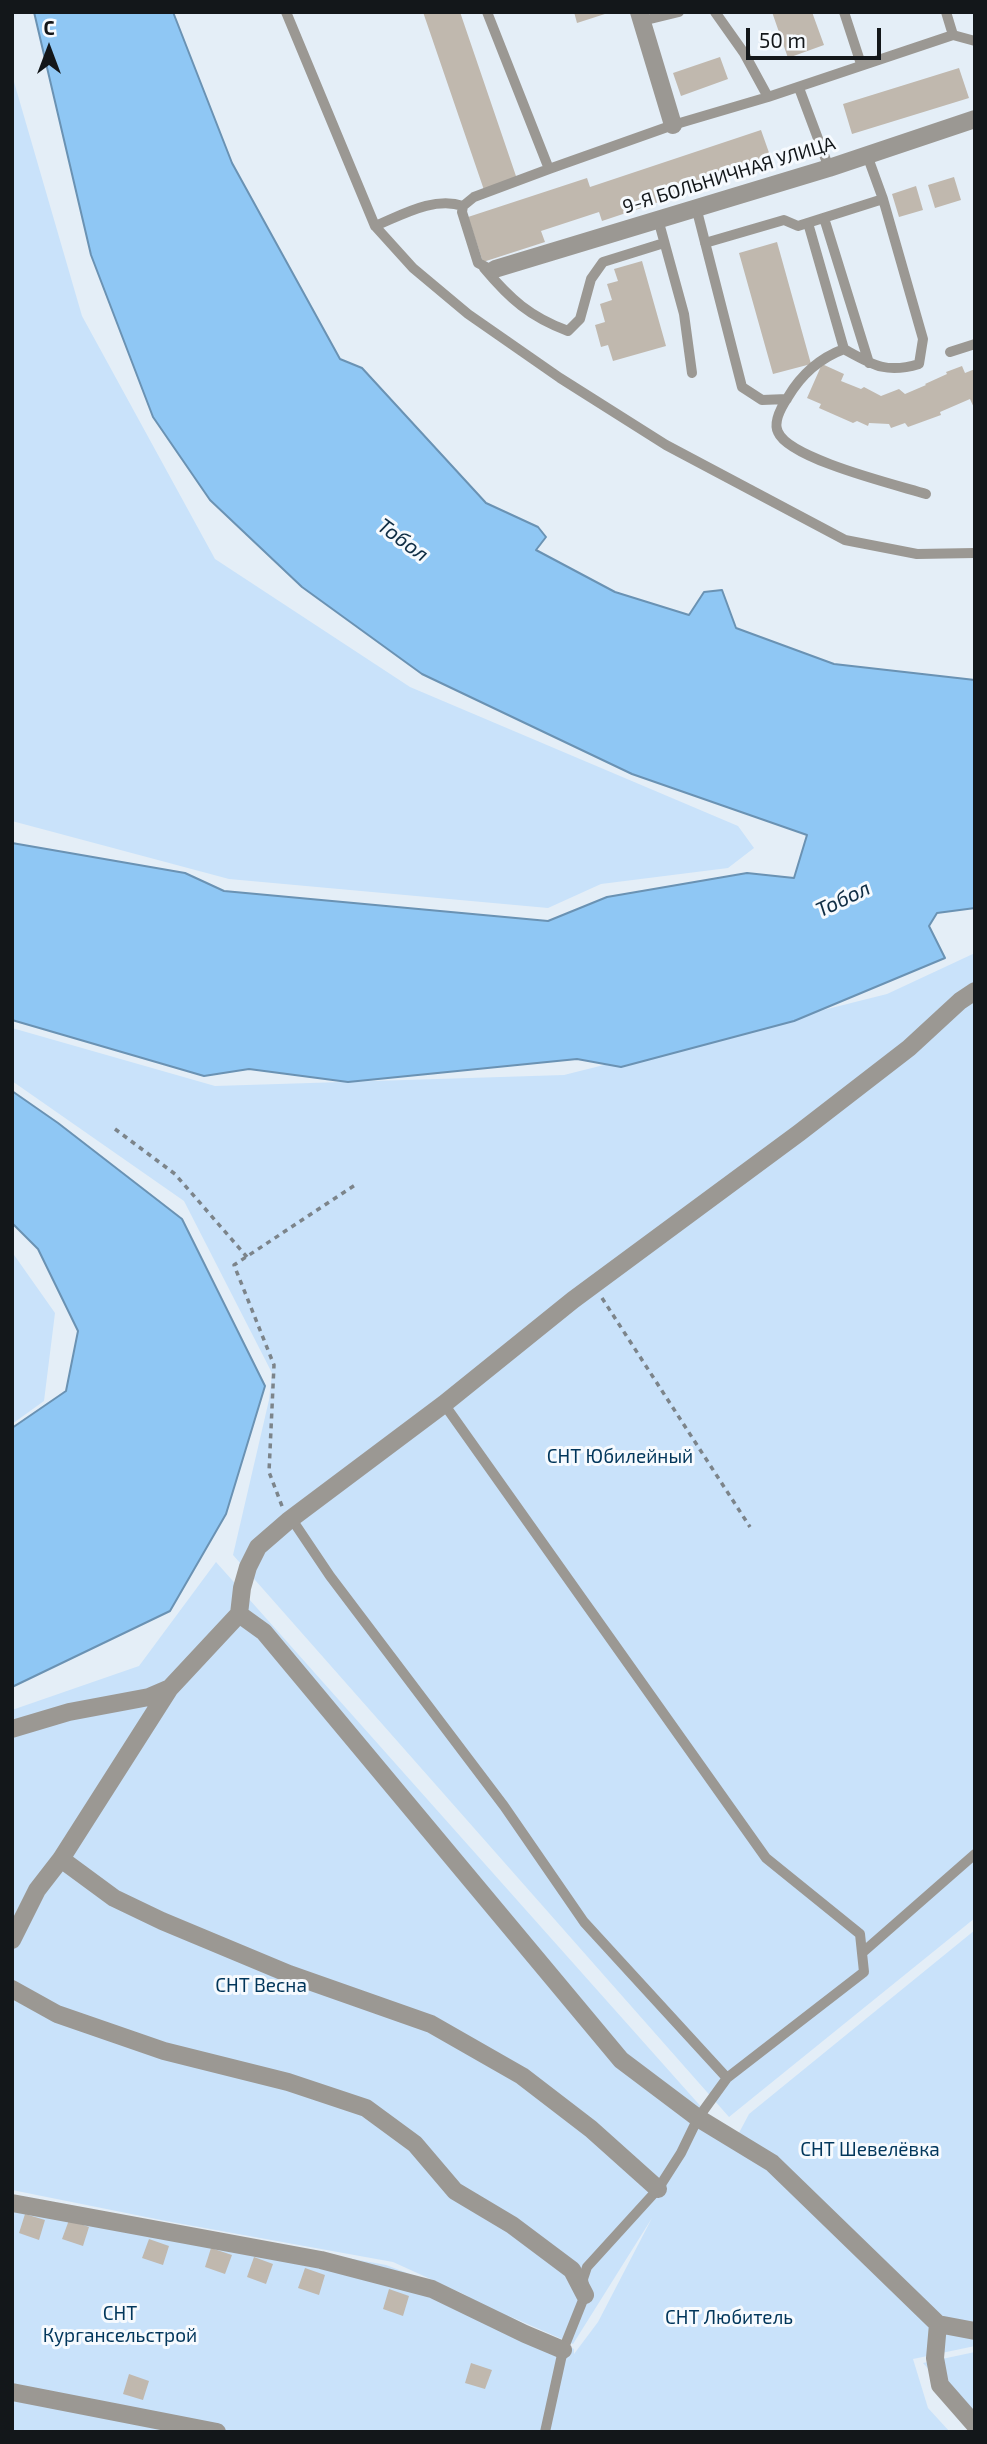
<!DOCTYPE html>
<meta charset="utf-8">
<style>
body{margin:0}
#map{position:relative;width:987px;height:2444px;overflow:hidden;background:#e4eef7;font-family:"Exo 2",sans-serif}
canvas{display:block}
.frame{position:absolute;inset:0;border:14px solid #13171a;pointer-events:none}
.north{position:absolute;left:14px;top:14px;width:70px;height:70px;-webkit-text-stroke:5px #f6fafe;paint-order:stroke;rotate:0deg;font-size:19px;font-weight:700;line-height:28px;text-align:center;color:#13171a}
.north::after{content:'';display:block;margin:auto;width:24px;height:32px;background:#13171a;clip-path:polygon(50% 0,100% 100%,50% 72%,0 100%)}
.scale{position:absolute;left:746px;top:28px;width:135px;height:32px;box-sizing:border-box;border:4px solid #13171a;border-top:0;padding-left:9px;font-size:21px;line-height:24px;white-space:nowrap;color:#13171a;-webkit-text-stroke:5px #f6fafe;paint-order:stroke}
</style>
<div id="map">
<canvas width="987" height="2444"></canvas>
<div class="frame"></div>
<div class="north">С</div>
<div class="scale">50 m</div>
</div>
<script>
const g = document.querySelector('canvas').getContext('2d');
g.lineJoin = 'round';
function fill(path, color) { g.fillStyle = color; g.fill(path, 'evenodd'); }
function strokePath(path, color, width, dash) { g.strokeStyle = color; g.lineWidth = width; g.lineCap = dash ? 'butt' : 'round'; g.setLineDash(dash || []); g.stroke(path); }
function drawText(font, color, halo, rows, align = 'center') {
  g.font = font + ' "Exo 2",sans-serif'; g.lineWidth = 6; g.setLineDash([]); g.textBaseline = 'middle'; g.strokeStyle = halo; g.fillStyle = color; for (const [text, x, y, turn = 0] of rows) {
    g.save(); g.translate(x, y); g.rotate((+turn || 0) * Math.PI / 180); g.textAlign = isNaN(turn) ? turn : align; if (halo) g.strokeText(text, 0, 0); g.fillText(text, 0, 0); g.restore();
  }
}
const green = new Path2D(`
 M 12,75 L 82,316 L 215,559 L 410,687 L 738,826 L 754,848 L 728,868 L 601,884 L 548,908 L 229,879 L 12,821 Z
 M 975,953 L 975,1918 L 729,2117 L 233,1555 L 269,1400 L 272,1373 L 184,1201 L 12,1081 L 12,1028 L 215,1086 L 564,1075 L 887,994 Z
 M 12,1252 L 55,1313 L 44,1401 L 12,1424 Z
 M 216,1562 L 712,2119 L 732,2146 L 749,2114 L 975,1930 L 975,2346 L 913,2359 L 928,2408 L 950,2432 L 12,2432 L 12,2197 L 386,2265 L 470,2297 L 393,2262 L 166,2221 L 12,2190 L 12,1710 L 139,1666 ZM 652,2218 L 598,2322 L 574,2354 L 574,2349 L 507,2315 L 573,2344 Z
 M 975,2352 L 975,2421 L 923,2363 Z`);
const water = new Path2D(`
 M 34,12 L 173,12 L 232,163 L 340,359 L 362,368 L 486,503 L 538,527 L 546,537 L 536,550 L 615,592 L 689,615 L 704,592 L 722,590 L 736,628 L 834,664 L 975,680 L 975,908 L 937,913 L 929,926 L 945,958 L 794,1021 L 621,1067 L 577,1059 L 348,1082 L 249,1069 L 204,1076 L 12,1020 L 12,843 L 185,873 L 224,891 L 548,921 L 607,897 L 747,873 L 794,878 L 807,835 L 632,774 L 422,674 L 302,587 L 210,500 L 153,417 L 91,255 Z
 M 12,1091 L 58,1123 L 182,1219 L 265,1386 L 226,1514 L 170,1611 L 12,1687 L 12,1428 L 66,1391 L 78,1331 L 38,1249 L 12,1223 Z`);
const building = new Path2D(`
 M 423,12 L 460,12 L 517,179 L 484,190 Z
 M 574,12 L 608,12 L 608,13 L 577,23 Z
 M 772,12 L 812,12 L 824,45 L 788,58 Z
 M 720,57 L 728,79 L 681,96 L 673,73 Z
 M 959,68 L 969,98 L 852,134 L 843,104 Z
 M 761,130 L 773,164 L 602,221 L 599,212 L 541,231 L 545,242 L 483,262 L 468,217 L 587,178 L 590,187 Z
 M 954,177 L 961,200 L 935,208 L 928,185 Z
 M 916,186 L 923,210 L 899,217 L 892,194 Z
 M 777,242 L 811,364 L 773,374 L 739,253 Z
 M 642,261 L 666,346 L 613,361 L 608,345 L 601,347 L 595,325 L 605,322 L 600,304 L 612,300 L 607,284 L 618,281 L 614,269 Z
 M 822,364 L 844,374 L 841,381 L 861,389 L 864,387 L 881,396 L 899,389 L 905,394 L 926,385 L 925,384 L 947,374 L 946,372 L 962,366 L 965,373 L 975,369 L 975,410 L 970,399 L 940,412 L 941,415 L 908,427 L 905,423 L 891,428 L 889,424 L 869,423 L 868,426 L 857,421 L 853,423 L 819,408 L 821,404 L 807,398 Z
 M 25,2214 L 45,2220 L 39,2240 L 19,2233 Z
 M 69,2220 L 89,2227 L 83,2246 L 62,2239 Z
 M 149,2239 L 169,2246 L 163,2265 L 142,2258 Z
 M 211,2248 L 232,2255 L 225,2274 L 205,2267 Z
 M 254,2257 L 273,2264 L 266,2284 L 247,2277 Z
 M 305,2268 L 325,2275 L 319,2295 L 298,2288 Z
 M 389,2289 L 409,2296 L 403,2316 L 383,2309 Z
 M 471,2363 L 492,2370 L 485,2389 L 465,2383 Z
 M 129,2374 L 149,2381 L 143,2400 L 123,2394 Z`);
const path = new Path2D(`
 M 115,1129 L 175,1174 L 247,1257
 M 602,1298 L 750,1527
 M 282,1506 L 269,1472 L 274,1365 L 234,1265 L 355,1185`);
const service = new Path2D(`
 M 286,12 L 375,226 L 413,268 L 468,314 L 560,378 L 666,445 L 845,540 L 917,554 L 975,553
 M 487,12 L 549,169 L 673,125 L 768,97
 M 715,12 L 744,53 L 768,97 L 953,35 L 975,41
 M 844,12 L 861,64
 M 946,12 L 953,35
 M 642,21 L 679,12
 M 799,88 L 829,168
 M 867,155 L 883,199 L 923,339 L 919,364 C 886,374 873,365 844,349 C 820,358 801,375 788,397 C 782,406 773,422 778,432 C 789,459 897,485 926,494
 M 696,207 L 742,387 L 762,400 L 787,399
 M 824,218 L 869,363
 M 658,219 L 684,314 L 692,373
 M 808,223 L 844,349
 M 375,226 C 402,215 434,196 463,206
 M 705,243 L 784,220 L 798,226 L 883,199
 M 484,268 C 510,299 530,317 568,331 L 580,319 L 591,279 L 603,262 L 664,243
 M 488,268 L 478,263 L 462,212 L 463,206 L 474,197 L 549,169
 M 950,352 L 975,344
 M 291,1518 L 330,1576 L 504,1806 L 584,1922 L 727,2078 L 864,1972 L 860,1934 L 766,1858 L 444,1404
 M 862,1953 L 975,1854
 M 545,2432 L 563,2350 L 585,2295 L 583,2279 L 587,2267 L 658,2189 L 681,2153 L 698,2118 L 727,2078`);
const minor = new Path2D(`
 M 639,12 L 673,125
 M 495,269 L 829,168 L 975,119
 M 975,991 L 960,1001 L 909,1048 L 799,1133 L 573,1300 L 444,1404 L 288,1521 L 258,1547 L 248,1567 L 242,1588 L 239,1614 L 264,1632 L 621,2060 L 698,2118 L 772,2163 L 938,2324 L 975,2331
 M 12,1729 L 69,1712 L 149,1697 L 170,1688 L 239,1614
 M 61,1859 L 114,1898 L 162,1921 L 289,1974 L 431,2024 L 522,2076 L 591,2129 L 658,2189
 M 12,1940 L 37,1890 L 61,1859 L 170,1688
 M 12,1989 L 57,2014 L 164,2051 L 288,2082 L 366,2108 L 415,2144 L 455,2191 L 512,2225 L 572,2270 L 585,2295
 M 12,2203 L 321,2260 L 432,2289 L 525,2334 L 563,2350
 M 938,2324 L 935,2358 L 940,2385 L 975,2425
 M 12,2392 L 217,2432`);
const streetNames = [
 ["9-Я БОЛЬНИЧНАЯ УЛИЦА",729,175,-17]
];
const parkNames = [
 ["СНТ Юбилейный",620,1457],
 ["СНТ Весна",261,1986],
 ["СНТ Шевелёвка",870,2150],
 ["СНТ",120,2314],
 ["Кургансельстрой",120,2336],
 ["СНТ Любитель",729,2318]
];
const waterNames = [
 ["Тобол",403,540,36],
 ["Тобол",843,899,-26]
];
fill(green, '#c9e2fa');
fill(water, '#8fc7f4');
strokePath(water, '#6a92b3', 2);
fill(building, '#c0b8ae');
strokePath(path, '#7c848a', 3.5, [5, 5]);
strokePath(service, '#9b9893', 10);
strokePath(minor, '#9b9893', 18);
drawText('19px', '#13171a', '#f6fafe', streetNames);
drawText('19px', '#01365b', '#f6fafe', parkNames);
drawText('italic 21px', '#102e45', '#f6fafe', waterNames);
</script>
